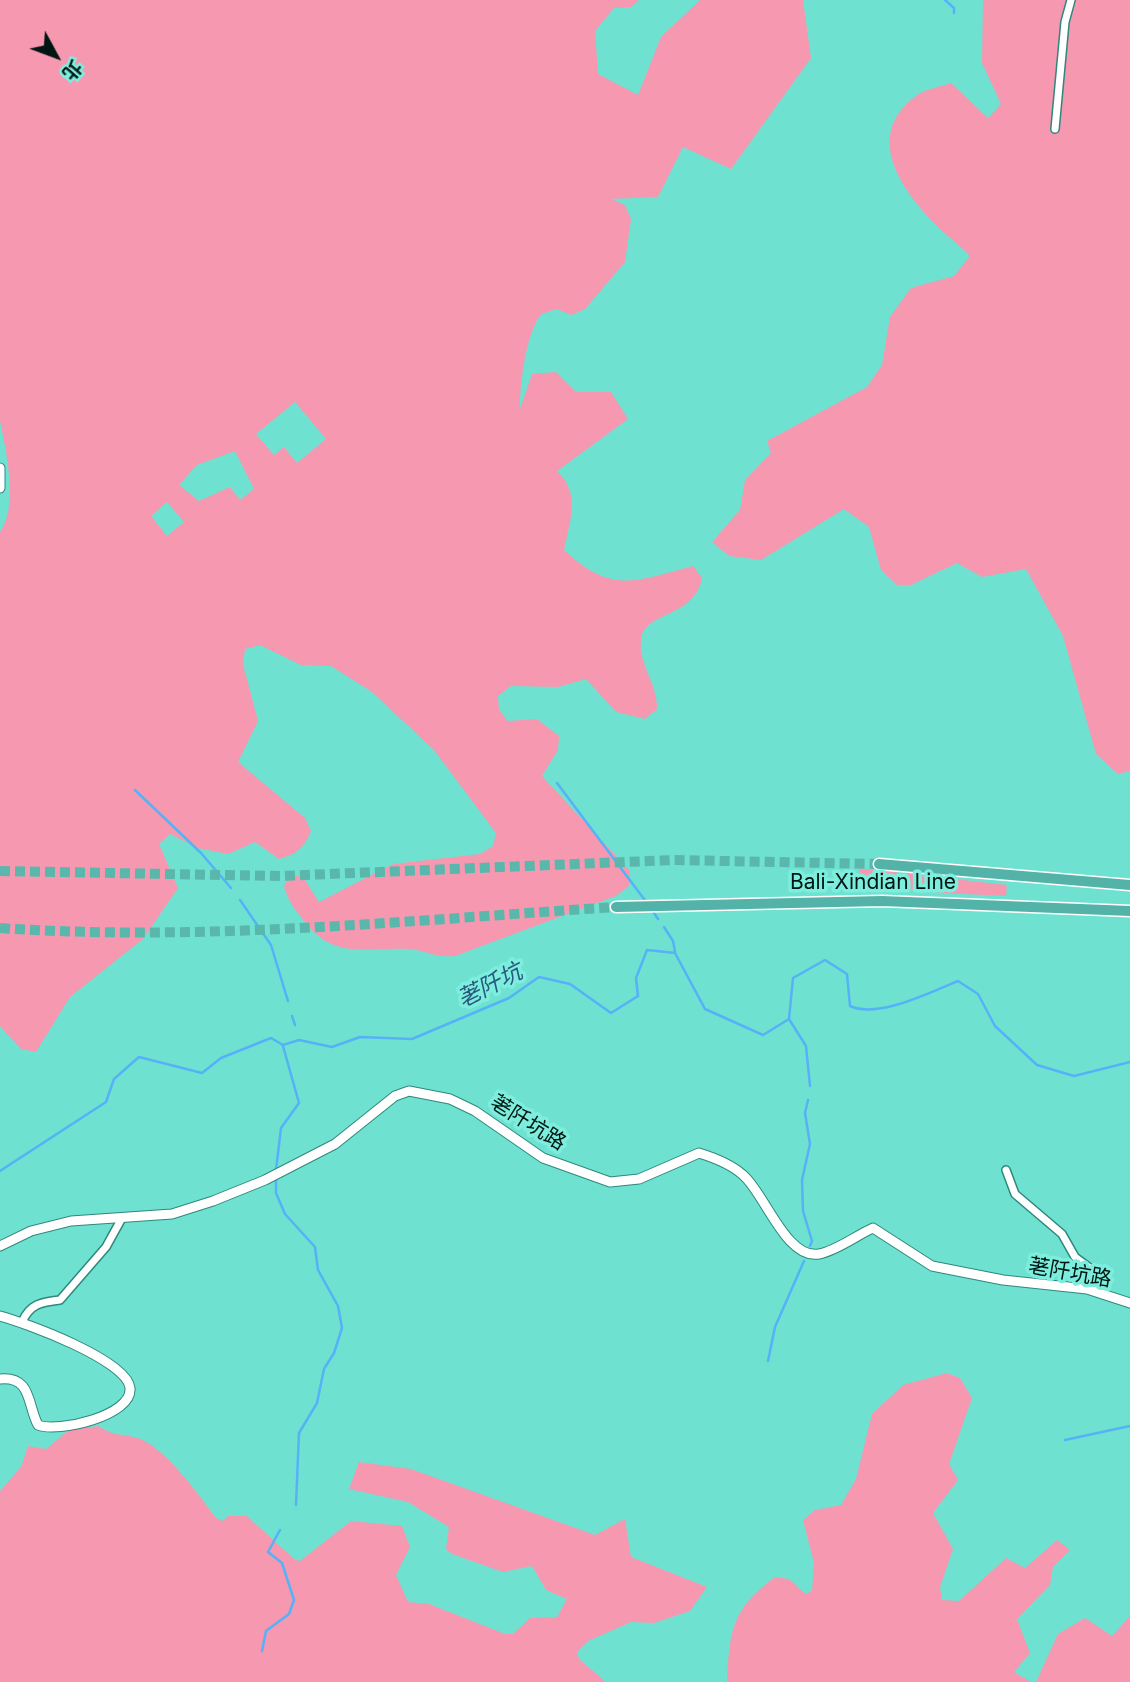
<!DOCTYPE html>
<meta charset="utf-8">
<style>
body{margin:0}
#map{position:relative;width:1130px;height:1682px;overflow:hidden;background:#6fe1d1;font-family:Inter,"Noto Sans TC",sans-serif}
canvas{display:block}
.north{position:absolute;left:21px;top:21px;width:70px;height:70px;-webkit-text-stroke:5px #7deede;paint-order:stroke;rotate:131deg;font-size:19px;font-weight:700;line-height:28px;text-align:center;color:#001612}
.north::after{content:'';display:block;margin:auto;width:24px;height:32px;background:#001612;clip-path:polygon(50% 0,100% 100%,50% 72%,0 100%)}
</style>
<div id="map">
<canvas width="1130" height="1682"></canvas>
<div class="north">北</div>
</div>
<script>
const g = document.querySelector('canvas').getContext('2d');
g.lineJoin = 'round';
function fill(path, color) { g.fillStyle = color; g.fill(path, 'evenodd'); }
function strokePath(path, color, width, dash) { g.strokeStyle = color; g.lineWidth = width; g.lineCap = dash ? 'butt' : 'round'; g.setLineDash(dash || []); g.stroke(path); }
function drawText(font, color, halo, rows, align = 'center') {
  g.font = font + ' Inter,"Noto Sans TC",sans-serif'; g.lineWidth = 7; g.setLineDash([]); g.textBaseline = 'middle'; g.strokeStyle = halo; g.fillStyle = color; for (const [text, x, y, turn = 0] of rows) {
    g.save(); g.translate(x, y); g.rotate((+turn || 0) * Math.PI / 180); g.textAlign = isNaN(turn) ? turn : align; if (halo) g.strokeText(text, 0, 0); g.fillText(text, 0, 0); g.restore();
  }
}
const green = new Path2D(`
 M 0,0 L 639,0 L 631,7 L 614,8 L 595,31 L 598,74 L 638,95 L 661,37 L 700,0 L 803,0 L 811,58 L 731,169 L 683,147 L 658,197 L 611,199 L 625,205 L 631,219 L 625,262 L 585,309 L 571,315 L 557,309 C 551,311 545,312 541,315 C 526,331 519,388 520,409 L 532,374 L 556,372 L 576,392 L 611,392 L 628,419 L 557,471 C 581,493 570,521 564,550 C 612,595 636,581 693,566 L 702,578 C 694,619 643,611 641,640 C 638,664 658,684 657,709 L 645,719 L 616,712 L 586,679 L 558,687 L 511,686 L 498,696 L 499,710 L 508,721 L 537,719 L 559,736 L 558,750 L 542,776 L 630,871 L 629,886 L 616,896 L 455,956 C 435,958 425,950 408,949 C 366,947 334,960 305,922 C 295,910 288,901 284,886 L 291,874 L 303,877 L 319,902 L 393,864 L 480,854 L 493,846 L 496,833 L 434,750 L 372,692 L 331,666 L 301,665 L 260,645 L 245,649 L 243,664 L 258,721 L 238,762 L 305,818 L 311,831 C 304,848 297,854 279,859 L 255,842 L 228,854 L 198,848 L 170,834 L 159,844 L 178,888 L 143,939 L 70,997 L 36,1052 L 21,1049 L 0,1026 L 0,532 C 19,506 6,451 0,421 ZM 295,402 L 326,439 L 297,463 L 284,447 L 274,455 L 256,434 ZM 235,451 L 254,489 L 240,500 L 230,487 L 199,501 L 179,485 L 197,465 ZM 167,502 L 184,522 L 167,536 L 151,516 Z
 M 983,0 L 1130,0 L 1130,771 L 1118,774 L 1096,754 L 1063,636 L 1026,569 L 982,577 L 957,563 L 911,585 L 897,585 L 881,570 L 869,527 L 844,509 L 761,560 L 729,556 L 712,542 L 740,510 L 745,480 L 771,453 L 767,441 L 867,387 L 882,365 L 890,317 L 911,288 L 954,276 L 970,256 C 959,244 945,235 934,223 C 899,187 864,134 916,96 C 925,89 940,87 951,83 L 988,118 L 1001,104 L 982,63 Z
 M 858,868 L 1007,885 L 1006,896 L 943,893 L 871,884 L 863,880 Z
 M 947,1373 L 960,1378 L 972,1398 L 949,1464 L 958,1480 L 933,1513 L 953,1549 L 940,1587 L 942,1600 L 959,1601 L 1006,1558 L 1025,1568 L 1057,1540 L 1070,1550 L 1053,1567 L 1050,1585 L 1017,1619 L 1030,1653 L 1014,1672 L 1031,1682 L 727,1682 C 730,1630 731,1610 775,1577 L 789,1579 L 805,1594 L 812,1591 L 814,1563 L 803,1520 L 815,1510 L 841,1505 L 856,1479 L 872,1414 L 903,1385 Z
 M 99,1426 C 113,1437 124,1433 140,1439 C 166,1449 199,1495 216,1518 L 223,1521 L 228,1516 L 247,1516 L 294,1559 L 300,1561 L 351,1521 L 402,1526 L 410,1547 L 396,1575 L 408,1602 L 429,1604 L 505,1634 L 513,1634 L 530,1618 L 557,1617 L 567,1599 L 546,1590 L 532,1566 L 503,1572 L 452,1554 L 446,1549 L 449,1527 L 408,1502 L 349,1489 L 359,1462 L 411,1469 L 595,1535 L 625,1519 L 631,1557 L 707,1587 L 690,1611 L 654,1623 L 631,1622 L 588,1641 L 577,1652 L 579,1659 L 606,1682 L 0,1682 L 0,1491 L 21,1467 L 28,1446 L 46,1449 L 69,1430 Z
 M 1130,1616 L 1130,1682 L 1036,1682 L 1058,1634 L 1085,1618 L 1112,1636 Z`);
const stream = new Path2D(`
 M 945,0 L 954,8 L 954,13
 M 557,783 L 647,903
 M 135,790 L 201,853 L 231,888
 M 240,900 L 271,945 L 288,1001
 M 654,913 L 658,919
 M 664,927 L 673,941 L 675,952
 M 292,1016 L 295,1025
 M 789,1019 L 806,1046 L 810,1086
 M 808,1100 L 805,1113 L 810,1144 L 802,1180 L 803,1211 L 812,1241 L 810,1246
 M 276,1170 L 281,1128 L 299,1103 L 283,1046
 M 0,1171 L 106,1102 L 114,1079 L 139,1057 L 202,1073 L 221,1058 L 271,1038 L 283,1045 L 299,1040 L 332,1047 L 360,1037 L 412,1039 L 509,998 L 539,977 L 570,984 L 611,1013 L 638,996 L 636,978 L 647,950 L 675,953 L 705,1009 L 763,1035 L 789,1019 L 793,978 L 825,960 L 847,974 L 850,1006 C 878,1019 931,992 958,981 L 978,994 L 995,1026 L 1037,1065 L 1074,1076 L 1130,1062
 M 276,1177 L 276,1193 L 285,1214 L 315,1247 L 318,1270 L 338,1306 L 342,1328 L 334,1353 L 324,1369 L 317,1403 L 299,1433 L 296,1505
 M 768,1361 L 775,1327 L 804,1261
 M 1065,1440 L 1130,1426
 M 262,1651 L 266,1631 L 289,1614 L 294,1600 L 282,1563 L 268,1552 L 280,1530`);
const trunkTunnel = new Path2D(`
 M 0,871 L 280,876 L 674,860 L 879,864
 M 0,928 C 206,942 411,920 616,907`);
const minor = new Path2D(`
 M 1055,129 L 1065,22 L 1071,0
 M 1006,1170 L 1015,1194 L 1062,1234 L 1075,1257 L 1098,1274 L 1099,1291
 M 22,1322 C 30,1304 41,1302 60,1300 L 106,1247 L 122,1218`);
const tertiary = new Path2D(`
 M 0,468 L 0,488
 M 0,1246 L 31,1231 L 71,1221 L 172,1214 L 213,1201 L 265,1180 L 335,1144 L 395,1096 L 409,1091 L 450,1099 L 475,1111 L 543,1158 L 610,1182 L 639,1179 L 699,1153 C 715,1158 731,1164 743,1175 C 764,1192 786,1260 819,1254 C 836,1251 857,1235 873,1228 L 932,1266 L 1003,1280 L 1087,1289 L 1130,1303
 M 0,1316 C 26,1323 127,1360 130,1388 C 133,1416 57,1433 38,1425 C 27,1404 32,1376 0,1379`);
const trunk = new Path2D(`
 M 879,864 L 1130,885
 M 616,907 L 882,901 L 1130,911`);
const streetNames = [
 ["Bali-Xindian Line",873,883],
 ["荖阡坑路",528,1123,32],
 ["荖阡坑路",1070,1273,10]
];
const waterNames = [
 ["荖阡坑",490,986,-27]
];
fill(green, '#f698b0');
strokePath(stream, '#55b2f6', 2.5);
strokePath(trunkTunnel, '#59b8ab', 10, [10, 5]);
strokePath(minor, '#2e887c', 10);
strokePath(tertiary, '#2e887c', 11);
strokePath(trunk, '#fff', 13);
strokePath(minor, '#fff', 7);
strokePath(tertiary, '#fff', 9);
strokePath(trunk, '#54b3a8', 10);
drawText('21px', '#001612', '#7deede', streetNames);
drawText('italic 23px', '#29597d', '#7deede', waterNames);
</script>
